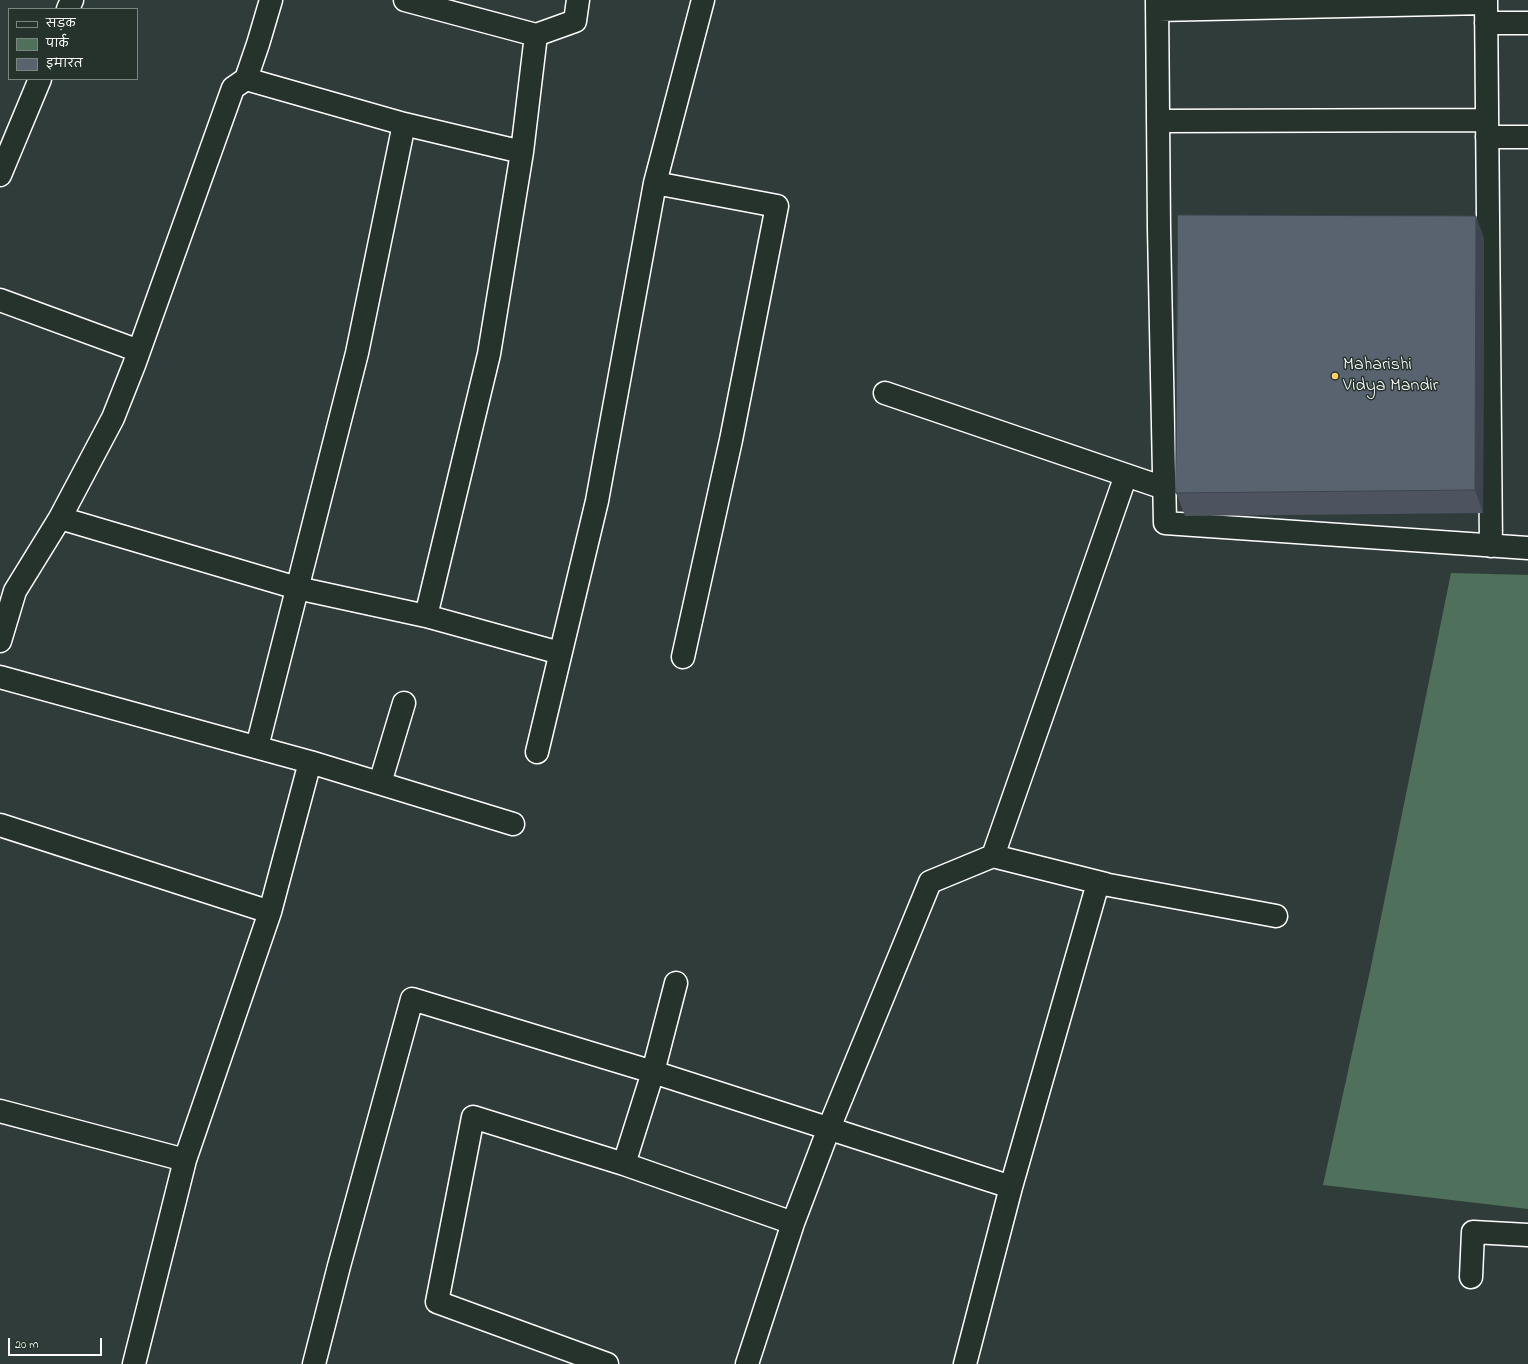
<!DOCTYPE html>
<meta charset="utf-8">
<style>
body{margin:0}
#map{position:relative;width:1528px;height:1364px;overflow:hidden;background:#303c3a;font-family:"Indie Flower","Playpen Sans Deva",sans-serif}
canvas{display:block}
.legend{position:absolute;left:8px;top:8px;width:130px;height:72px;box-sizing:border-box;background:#26332d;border:1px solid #7d8581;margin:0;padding:5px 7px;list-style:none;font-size:12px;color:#fff}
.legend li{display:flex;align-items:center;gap:8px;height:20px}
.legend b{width:20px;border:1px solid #7d8581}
.scale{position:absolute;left:8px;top:1338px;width:94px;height:18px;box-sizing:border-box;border:2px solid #fff;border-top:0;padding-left:5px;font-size:12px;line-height:14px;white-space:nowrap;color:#fff;-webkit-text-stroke:3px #26332d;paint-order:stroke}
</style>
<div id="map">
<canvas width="1528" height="1364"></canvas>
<ul class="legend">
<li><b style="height:5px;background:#26332d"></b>सड़क</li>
<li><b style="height:11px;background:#4f705a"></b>पार्क</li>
<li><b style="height:11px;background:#59626f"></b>इमारत</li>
</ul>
<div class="scale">20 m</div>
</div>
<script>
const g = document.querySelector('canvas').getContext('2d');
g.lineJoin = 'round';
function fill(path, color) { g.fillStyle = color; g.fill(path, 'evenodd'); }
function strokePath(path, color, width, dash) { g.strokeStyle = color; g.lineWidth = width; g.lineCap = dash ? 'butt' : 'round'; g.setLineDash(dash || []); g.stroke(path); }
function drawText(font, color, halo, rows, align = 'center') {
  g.font = font + ' "Indie Flower",sans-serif'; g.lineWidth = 3; g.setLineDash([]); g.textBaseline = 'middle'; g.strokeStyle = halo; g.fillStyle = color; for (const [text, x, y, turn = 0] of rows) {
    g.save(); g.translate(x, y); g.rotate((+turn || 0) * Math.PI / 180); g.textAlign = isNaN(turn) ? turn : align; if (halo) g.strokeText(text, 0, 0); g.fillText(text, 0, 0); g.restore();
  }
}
const green = new Path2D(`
 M 1451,573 L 1528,575 L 1528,1209 L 1323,1185 L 1370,971 Z`);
const minor = new Path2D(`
 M 405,0 L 536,35 L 522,152
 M 1157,0 L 1159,229 L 1165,523 L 1528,548
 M 1486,0 L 1491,546
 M 68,9 L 72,0
 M 1157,10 L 1486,3
 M 1486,23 L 1528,23
 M 536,35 L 575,21 L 578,0
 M 1158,121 L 1487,120
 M 1487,137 L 1528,137
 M 0,175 L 40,79
 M 655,183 L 777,206 L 731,440 L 683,657
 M 0,300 L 139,351
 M 885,393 L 1164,488
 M 60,518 L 297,588 L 426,616 L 489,354 L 522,152 L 404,124 L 246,79
 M 426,616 L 560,653
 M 0,641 L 15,591 L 60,518 L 113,418 L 134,365 L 233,88 L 246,79 L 258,44 L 271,0
 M 0,677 L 310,762 L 270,912 L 185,1160 L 134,1364
 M 257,747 L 357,353 L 404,124
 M 537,752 L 597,501 L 655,183 L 703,0
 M 310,762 L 513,824
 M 380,783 L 404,703
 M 0,825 L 270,912
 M 993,856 L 1105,884
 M 0,1111 L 185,1160
 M 624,1164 L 653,1072 L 676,983
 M 1471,1277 L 1473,1232 L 1528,1235
 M 314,1364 L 339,1266 L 412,999 L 653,1072 L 1011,1187
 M 607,1364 L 437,1302 L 473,1117 L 624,1164 L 793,1223
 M 747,1364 L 793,1223 L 829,1128 L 930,882 L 993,856 L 1126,475
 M 965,1364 L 1011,1187 L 1098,883 L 1276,916`);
const wall = new Path2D(`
 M 1484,238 L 1483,513 L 1185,516 L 1176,493 Z`);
const shadedWall = new Path2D(`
 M 1476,216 L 1484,238 L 1483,513 L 1475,490 Z`);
const building = new Path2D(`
 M 1178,215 L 1476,216 L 1475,490 L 1176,493 Z`);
const markers = [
 [1335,376,4,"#ffd166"]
];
const poiNames = [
 ["Maharishi",1343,366],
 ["Vidya Mandir",1343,387]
];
fill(green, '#4f705a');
strokePath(minor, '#fff', 25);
strokePath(minor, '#26332d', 22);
fill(wall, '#4d545f');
fill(shadedWall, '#3e454e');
fill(building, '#59626f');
strokePath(building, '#3e454e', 1);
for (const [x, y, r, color] of markers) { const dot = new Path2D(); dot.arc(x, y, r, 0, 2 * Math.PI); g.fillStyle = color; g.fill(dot); strokePath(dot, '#26332d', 1.5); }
drawText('18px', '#fff', '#26332d', poiNames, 'left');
</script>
